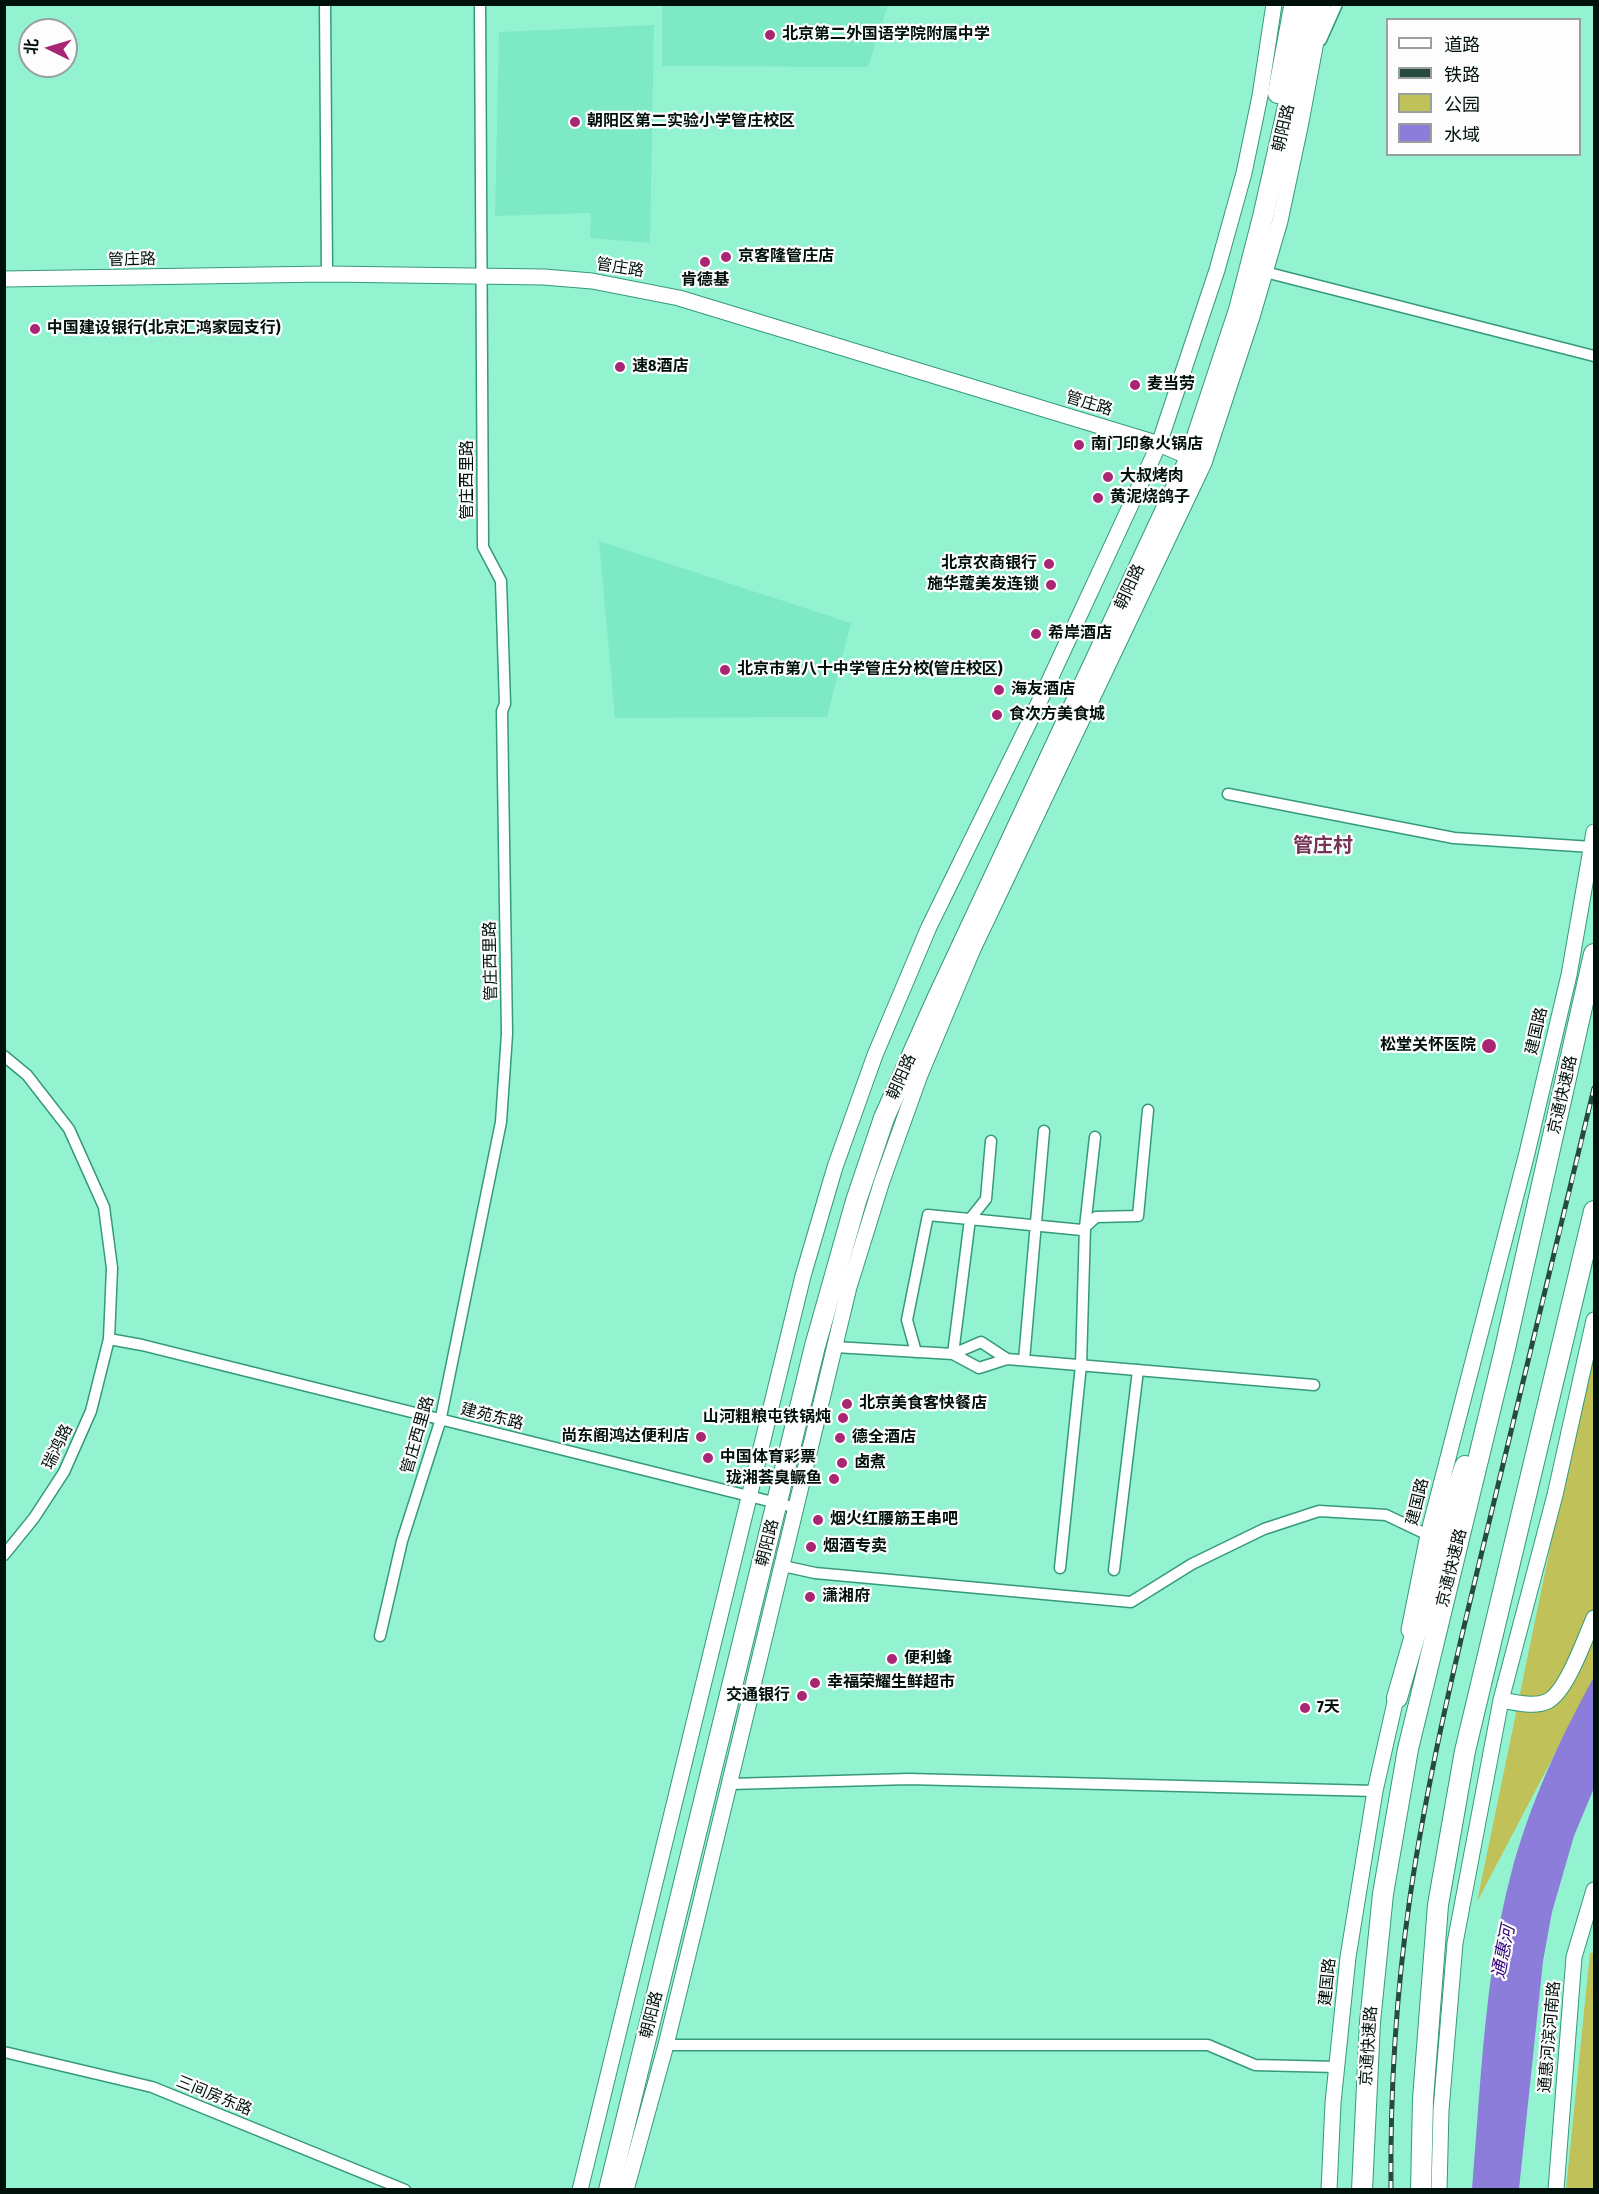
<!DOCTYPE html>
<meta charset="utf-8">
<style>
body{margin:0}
#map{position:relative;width:1599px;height:2194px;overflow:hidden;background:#93f3d1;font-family:"Fira Sans Condensed","Noto Sans SC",sans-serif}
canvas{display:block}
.frame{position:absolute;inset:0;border:6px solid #00110b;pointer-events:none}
.legend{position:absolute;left:1386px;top:18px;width:195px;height:138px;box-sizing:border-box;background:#fdfdfd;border:2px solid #989f9c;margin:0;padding:8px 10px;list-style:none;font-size:18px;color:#00110b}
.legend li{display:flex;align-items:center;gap:12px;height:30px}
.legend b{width:30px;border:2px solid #989f9c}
.north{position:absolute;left:18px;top:18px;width:60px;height:60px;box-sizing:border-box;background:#fdfdfd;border:2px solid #989f9c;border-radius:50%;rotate:275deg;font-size:16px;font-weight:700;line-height:24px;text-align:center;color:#00110b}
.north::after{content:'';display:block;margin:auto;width:21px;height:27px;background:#a82673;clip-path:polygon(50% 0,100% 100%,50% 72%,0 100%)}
</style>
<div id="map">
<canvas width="1599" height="2194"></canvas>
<div class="frame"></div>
<ul class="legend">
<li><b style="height:8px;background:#fff"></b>道路</li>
<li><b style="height:8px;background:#264b3e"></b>铁路</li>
<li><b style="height:16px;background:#c0c158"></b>公园</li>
<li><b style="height:16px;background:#8c7dda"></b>水域</li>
</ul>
<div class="north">北</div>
</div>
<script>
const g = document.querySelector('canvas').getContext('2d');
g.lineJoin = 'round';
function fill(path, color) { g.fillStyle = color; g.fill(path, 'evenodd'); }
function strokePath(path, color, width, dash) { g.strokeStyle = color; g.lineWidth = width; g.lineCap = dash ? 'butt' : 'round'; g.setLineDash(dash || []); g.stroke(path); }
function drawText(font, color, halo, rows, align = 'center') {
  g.font = font + ' "Fira Sans Condensed","Noto Sans SC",sans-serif'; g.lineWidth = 4.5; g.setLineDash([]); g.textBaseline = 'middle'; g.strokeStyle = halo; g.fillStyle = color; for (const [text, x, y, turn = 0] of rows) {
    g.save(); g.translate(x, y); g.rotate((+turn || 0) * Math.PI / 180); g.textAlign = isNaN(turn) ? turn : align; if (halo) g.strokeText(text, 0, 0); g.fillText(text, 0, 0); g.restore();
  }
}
const built = new Path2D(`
 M 662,5 L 662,4 L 888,5 L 868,67 L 662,66 Z
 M 654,25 L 650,243 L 590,238 L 591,213 L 495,216 L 499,32 Z
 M 599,541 L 851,623 L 827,717 L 615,718 Z`);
const green = new Path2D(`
 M 1594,1335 L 1594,1679 L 1477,1902 Z
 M 1590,1953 L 1594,1953 L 1594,2189 L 1566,2189 Z`);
const water = new Path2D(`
 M 1594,1677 L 1594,1788 L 1574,1836 L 1552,1912 L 1543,1961 L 1519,2189 L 1472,2189 C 1481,2085 1484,1976 1511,1874 C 1529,1805 1560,1738 1594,1677 Z`);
const street = new Path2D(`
 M 325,4 L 327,274
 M 1321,40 L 1337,4
 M 1265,272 L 1594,356
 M 1228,794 L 1454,838 L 1592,847
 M 4,1056 L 27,1075 L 69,1129 L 104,1207 L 112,1268 L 109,1339 L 91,1411 L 64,1472 L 34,1518 L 4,1555
 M 109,1339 L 142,1345 L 797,1508
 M 835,1347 L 953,1354 L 979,1368 L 1007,1359 L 981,1342 L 953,1354
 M 916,1352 L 907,1320 L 928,1215 L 1082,1230 L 1096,1217 L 1138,1216 L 1148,1110
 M 953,1354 L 970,1219 L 986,1199 L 991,1141
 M 1007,1359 L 1314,1385
 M 1024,1360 L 1044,1131
 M 783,1566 L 815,1573 L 1131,1602 L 1192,1564 L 1264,1529 L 1319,1511 L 1386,1515 L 1428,1535
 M 1060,1568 L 1081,1365 L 1085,1227 L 1095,1137
 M 1114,1570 L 1138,1370
 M 380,1636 L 402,1541 L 440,1422 L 501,1122 L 507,1034 L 502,711 L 505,704 L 501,581 L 483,547 L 480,4
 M 730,1784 L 909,1779 L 1375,1791
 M 666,2045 L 1208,2045 L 1255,2065 L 1337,2067
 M 4,2052 L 152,2087 L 405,2190`);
const secondary = new Path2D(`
 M 4,279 L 327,274 L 544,277 L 592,281 L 679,298 L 1159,444 L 1198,461
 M 1409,1630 L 1428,1535 L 1527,1153 L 1569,975 L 1594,832
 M 1501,1700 C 1515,1702 1534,1708 1548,1701 C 1567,1691 1585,1638 1594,1618
 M 580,2190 L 803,1276 L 835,1167 L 875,1055 L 929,927 L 1044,692 L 1159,444 L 1217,270 L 1244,173 L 1260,96 L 1274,4
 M 626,2190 L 666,2045 L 697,1918 L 849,1287 L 882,1181 L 920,1075 L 973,949 L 1204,463 L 1252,317 L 1280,221 L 1300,127 L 1323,4
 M 1329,2190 L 1333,2103 L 1348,1957 L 1375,1791 L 1398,1689
 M 1439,2190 L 1441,2110 L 1455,1943 L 1501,1700 L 1555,1495 L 1594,1320
 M 1556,2190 L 1574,1957 L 1594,1890`);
const highway = new Path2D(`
 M 1278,93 L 1294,7
 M 1397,1698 L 1454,1499 L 1465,1466
 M 609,2190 L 815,1346 L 856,1201 L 884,1118 L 937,999 L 1190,458 L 1239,310 L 1263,217 L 1299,58 L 1308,4
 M 1362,2190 L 1370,2022 L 1383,1894 L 1408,1749 L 1504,1353 L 1594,954
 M 1421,2190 L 1423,2099 L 1438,1905 L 1465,1751 L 1594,1211`);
const rail = new Path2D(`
 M 1391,2190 C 1390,2091 1396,1994 1410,1897 C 1429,1767 1461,1638 1492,1510 C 1526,1369 1561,1228 1594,1088`);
const markers = [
 [770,35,6,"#a82673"],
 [575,122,6,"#a82673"],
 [726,257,6,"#a82673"],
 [705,262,6,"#a82673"],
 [35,329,6,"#a82673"],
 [620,367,6,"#a82673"],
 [1135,385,6,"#a82673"],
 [1079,445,6,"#a82673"],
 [1108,477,6,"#a82673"],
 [1098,498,6,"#a82673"],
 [1049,564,6,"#a82673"],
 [1051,585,6,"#a82673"],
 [1036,634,6,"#a82673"],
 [725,670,6,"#a82673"],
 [999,690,6,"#a82673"],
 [997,715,6,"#a82673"],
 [1489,1046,8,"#a82673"],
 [847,1404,6,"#a82673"],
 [843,1418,6,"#a82673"],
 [701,1437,6,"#a82673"],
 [840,1438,6,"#a82673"],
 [708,1458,6,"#a82673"],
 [842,1463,6,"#a82673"],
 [834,1479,6,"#a82673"],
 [818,1520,6,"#a82673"],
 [811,1547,6,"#a82673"],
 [810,1597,6,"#a82673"],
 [892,1659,6,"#a82673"],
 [815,1683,6,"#a82673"],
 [802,1696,6,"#a82673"],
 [1305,1708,6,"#a82673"]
];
const poiNames = [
 ["北京第二外国语学院附属中学",782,35],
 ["朝阳区第二实验小学管庄校区",587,122],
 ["京客隆管庄店",738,257],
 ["肯德基",705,281,"center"],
 ["中国建设银行(北京汇鸿家园支行)",47,329],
 ["速8酒店",632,367],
 ["麦当劳",1147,385],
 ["南门印象火锅店",1091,445],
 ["大叔烤肉",1120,477],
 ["黄泥烧鸽子",1110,498],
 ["北京农商银行",1037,564,"right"],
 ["施华蔻美发连锁",1039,585,"right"],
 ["希岸酒店",1048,634],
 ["北京市第八十中学管庄分校(管庄校区)",737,670],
 ["海友酒店",1011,690],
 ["食次方美食城",1009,715],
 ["松堂关怀医院",1476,1046,"right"],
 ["北京美食客快餐店",859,1404],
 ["山河粗粮屯铁锅炖",831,1418,"right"],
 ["尚东阁鸿达便利店",689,1437,"right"],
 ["德全酒店",852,1438],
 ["中国体育彩票",720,1458],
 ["卤煮",854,1463],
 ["珑湘荟臭鳜鱼",822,1479,"right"],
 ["烟火红腰筋王串吧",830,1520],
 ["烟酒专卖",823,1547],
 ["潇湘府",822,1597],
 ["便利蜂",904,1659],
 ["幸福荣耀生鲜超市",827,1683],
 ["交通银行",790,1696,"right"],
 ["7天",1317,1708]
];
const streetNames = [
 ["朝阳路",1284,128,-77],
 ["管庄路",132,260,-1],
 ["管庄路",620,268,9],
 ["管庄路",1089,404,17],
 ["管庄西里路",468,480,-90],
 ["朝阳路",1130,587,-65],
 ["管庄西里路",491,961,-91],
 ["建国路",1537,1031,-77],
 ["朝阳路",902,1077,-66],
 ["京通快速路",1563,1095,-77],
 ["建苑东路",492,1417,14],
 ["管庄西里路",418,1435,-74],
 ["瑞鸿路",58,1447,-64],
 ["建国路",1418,1502,-76],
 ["朝阳路",768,1543,-76],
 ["京通快速路",1452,1568,-76],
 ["建国路",1328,1982,-84],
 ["朝阳路",652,2015,-76],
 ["通惠河滨河南路",1550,2037,-85],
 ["京通快速路",1369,2046,-86],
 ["三间房东路",214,2096,22]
];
const waterNames = [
 ["通惠河",1504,1952,-79]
];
const quarterNames = [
 ["管庄村",1323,846]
];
fill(built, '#7ee9c5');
fill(green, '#c0c158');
fill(water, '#8c7dda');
strokePath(street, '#35997b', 13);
strokePath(secondary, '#35997b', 17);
strokePath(highway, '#35997b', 22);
strokePath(street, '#fff', 10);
strokePath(secondary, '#fff', 15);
strokePath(highway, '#fff', 20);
strokePath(rail, '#264b3e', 5);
strokePath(rail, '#fdfdfd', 3, [9]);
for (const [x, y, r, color] of markers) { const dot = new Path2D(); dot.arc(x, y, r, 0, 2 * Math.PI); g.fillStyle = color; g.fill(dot); strokePath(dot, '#fdfdfd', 2); }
drawText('bold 16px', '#00110b', '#fdfdfd', poiNames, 'left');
drawText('16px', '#00110b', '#fdfdfd', streetNames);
drawText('italic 18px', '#34077b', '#fdfdfd', waterNames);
drawText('bold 20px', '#743456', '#fdfdfd', quarterNames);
</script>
